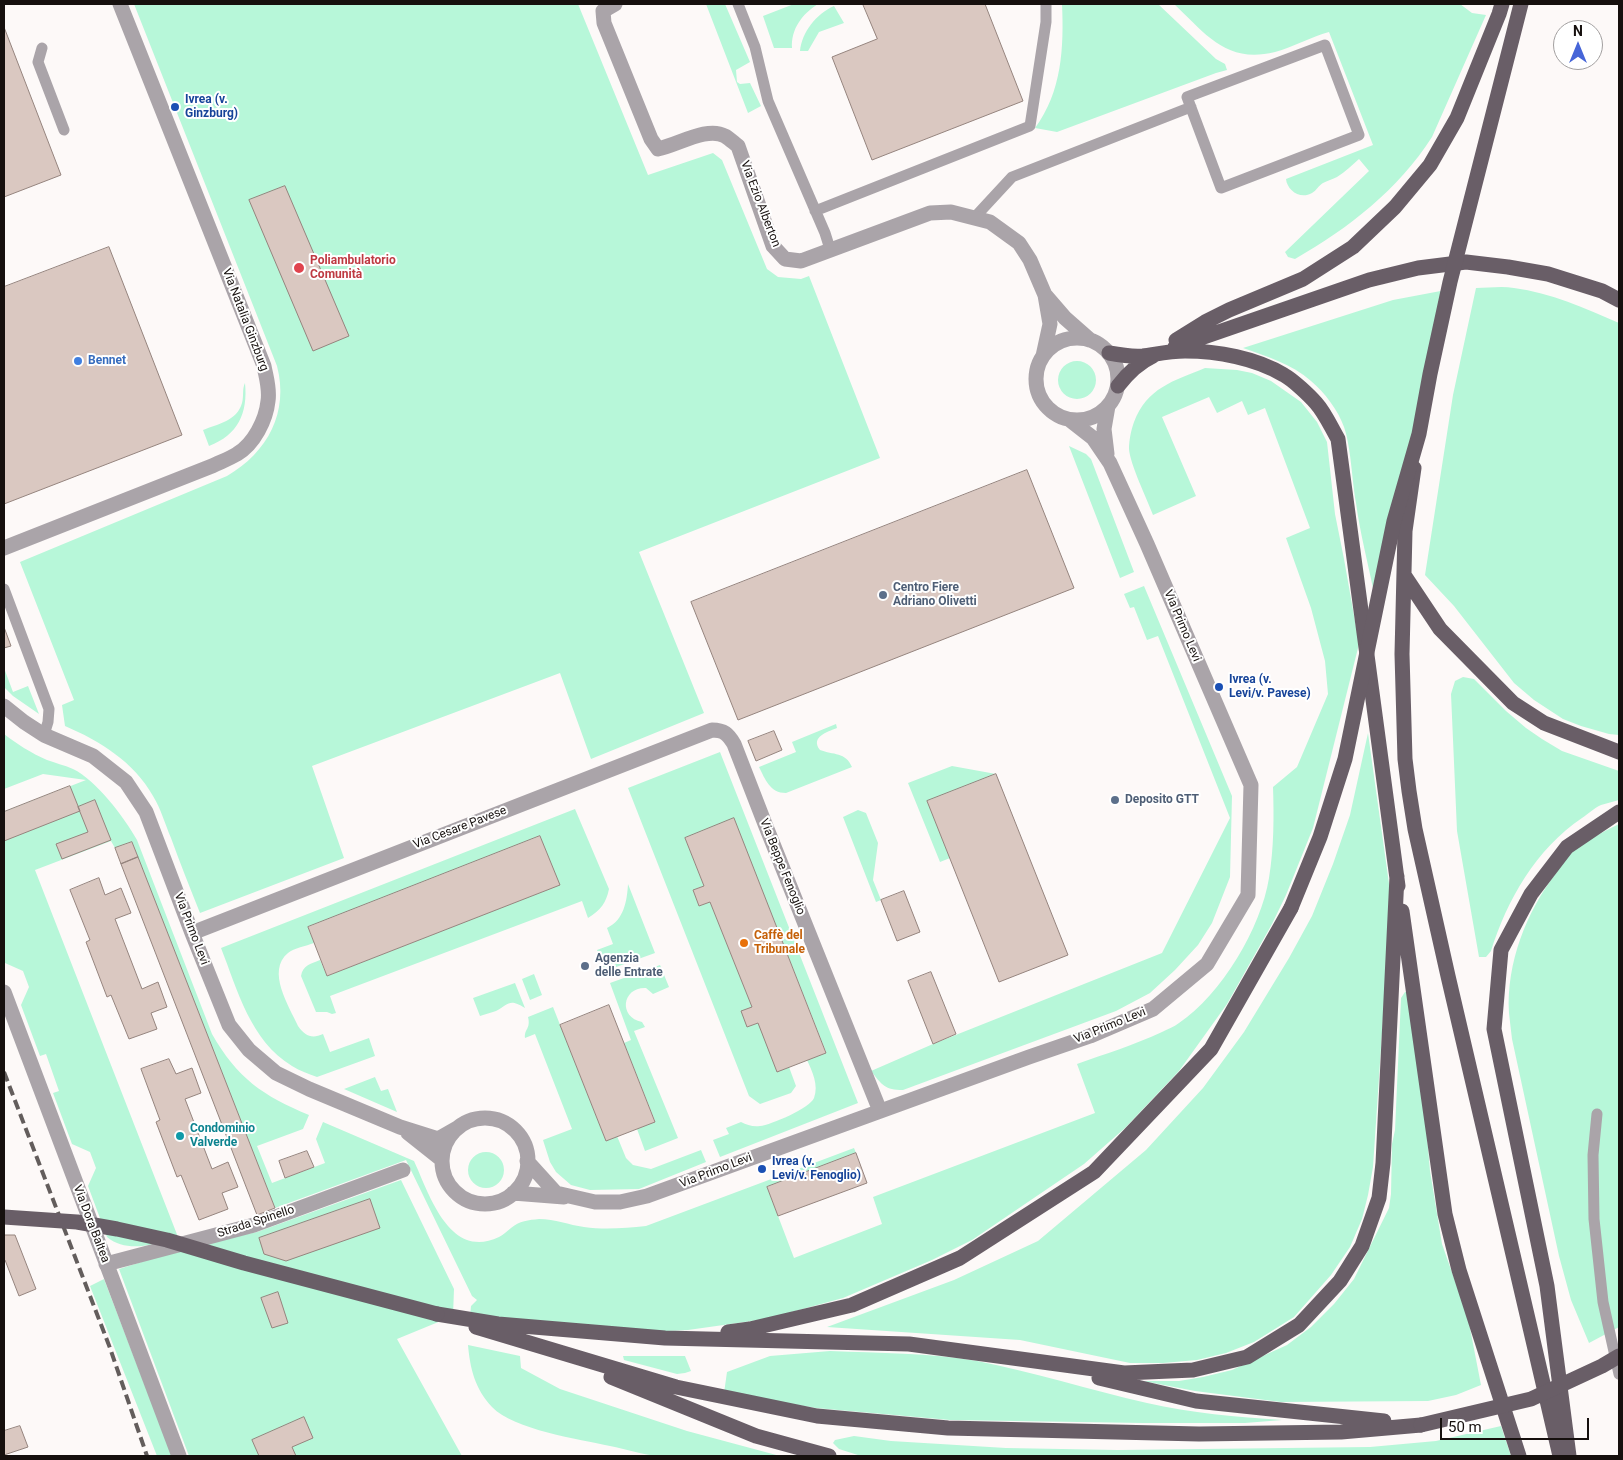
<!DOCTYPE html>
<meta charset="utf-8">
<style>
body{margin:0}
#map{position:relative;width:1623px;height:1460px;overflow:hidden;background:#fdf9f8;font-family:Roboto,sans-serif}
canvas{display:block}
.frame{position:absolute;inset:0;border:5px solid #16100e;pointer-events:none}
.north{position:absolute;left:1553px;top:20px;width:50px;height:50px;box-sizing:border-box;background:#fff;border:1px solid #a29f9f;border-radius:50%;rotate:0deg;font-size:14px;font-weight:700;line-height:20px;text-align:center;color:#16100e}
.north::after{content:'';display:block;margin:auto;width:18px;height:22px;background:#4665d8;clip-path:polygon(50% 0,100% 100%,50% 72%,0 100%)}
.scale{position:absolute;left:1440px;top:1418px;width:149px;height:22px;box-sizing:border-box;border:2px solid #16100e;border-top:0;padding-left:6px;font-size:15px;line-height:18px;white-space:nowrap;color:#16100e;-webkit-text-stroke:4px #fff;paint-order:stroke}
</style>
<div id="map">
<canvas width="1623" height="1460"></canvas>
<div class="frame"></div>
<div class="north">N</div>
<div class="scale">50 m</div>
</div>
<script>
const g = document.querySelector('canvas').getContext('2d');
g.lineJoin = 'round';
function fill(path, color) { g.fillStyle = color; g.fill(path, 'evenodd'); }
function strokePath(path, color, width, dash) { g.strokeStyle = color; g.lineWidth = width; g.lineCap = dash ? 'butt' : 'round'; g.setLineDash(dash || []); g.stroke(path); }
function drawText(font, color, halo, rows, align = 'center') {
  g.font = font + ' Roboto,sans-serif'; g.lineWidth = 4; g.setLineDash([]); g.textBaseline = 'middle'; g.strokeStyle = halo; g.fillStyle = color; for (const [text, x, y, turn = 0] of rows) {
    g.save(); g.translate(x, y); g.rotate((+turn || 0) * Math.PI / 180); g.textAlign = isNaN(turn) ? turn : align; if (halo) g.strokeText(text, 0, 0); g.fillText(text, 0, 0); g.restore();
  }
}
const green = new Path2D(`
 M 134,4 L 578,4 L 648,175 L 713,153 L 722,160 L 767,269 L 778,277 L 801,279 L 809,276 L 880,458 L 639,552 L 704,713 L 591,759 L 560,673 L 312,766 L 344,858 L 200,913 C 190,888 180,863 171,838 C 165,824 161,809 153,796 C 134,762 100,741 65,726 L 62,705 L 74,700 L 20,562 L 227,476 C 268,452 289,412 277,366 Z
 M 706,4 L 725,4 L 750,62 L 736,70 L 737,82 L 740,84 L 750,83 L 761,106 L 748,113 Z
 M 794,4 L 818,4 C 802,14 791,29 792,48 L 774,48 L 763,16 Z
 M 1062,4 L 1158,4 L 1216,59 L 1225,64 L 1227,70 L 1216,73 L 1057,132 L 1035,128 C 1062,92 1064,47 1062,4 Z
 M 1174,4 L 1460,4 L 1472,13 L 1486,15 L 1432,137 C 1398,190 1349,228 1295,259 L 1288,257 L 1285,252 L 1369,171 L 1359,159 C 1352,165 1345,172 1337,177 C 1333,179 1327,181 1323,183 C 1319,185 1316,191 1312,193 C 1300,200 1287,190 1286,179 L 1373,145 L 1329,32 C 1311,37 1293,47 1275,52 C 1226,64 1206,34 1174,4 Z
 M 834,6 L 844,23 L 819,32 L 808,51 L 800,51 C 802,32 816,14 834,6 Z
 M 1476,288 C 1488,288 1502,286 1514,288 C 1551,293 1585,308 1619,323 L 1619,735 L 1609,734 L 1581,726 L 1563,719 L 1534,700 L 1514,683 L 1454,606 L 1425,575 L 1453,395 Z
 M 1446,290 L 1374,593 C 1368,563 1360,533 1356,503 C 1352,481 1351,447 1344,427 C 1338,410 1325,393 1311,381 C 1292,364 1266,356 1243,348 L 1393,300 Z
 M1058 380a19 19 0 1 1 38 0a19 19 0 1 1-38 0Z
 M 1205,368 L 1237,370 L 1252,373 L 1271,381 L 1301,402 L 1317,422 L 1327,442 L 1335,514 L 1344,559 L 1359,644 L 1313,828 L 1286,895 L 1272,924 L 1227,1004 L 1179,1071 L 1125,1128 L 1084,1164 L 972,1240 L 932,1260 L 843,1298 L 766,1319 L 688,1330 L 645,1332 L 470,1317 L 471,1306 L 477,1300 L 472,1296 L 406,1160 L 275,1208 L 132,842 L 115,848 L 111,841 L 35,870 L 178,1237 C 155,1244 128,1254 107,1237 L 88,1186 L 96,1168 L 90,1152 L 72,1144 L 53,1093 L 59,1091 L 46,1054 L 40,1056 L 21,1005 L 29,987 L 23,971 L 5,963 L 4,959 L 4,812 L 86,780 L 43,774 L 4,789 L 4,734 C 17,744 31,753 47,760 C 55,763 64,765 73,769 C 96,780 124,817 137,840 L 212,1034 C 237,1078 263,1096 309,1115 L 303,1129 L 257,1146 L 272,1183 L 325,1163 L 316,1139 L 323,1122 L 414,1161 C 429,1193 449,1261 499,1237 C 503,1235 507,1231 511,1228 C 519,1221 529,1220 539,1219 C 555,1219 569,1225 584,1227 C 605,1230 626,1228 646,1226 L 854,1148 L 856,1153 L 767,1187 L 794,1258 L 882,1224 L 873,1197 L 1095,1113 L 1077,1064 C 1105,1054 1134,1045 1162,1032 C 1167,1029 1174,1027 1179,1023 C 1221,995 1261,928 1269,878 C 1274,848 1274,817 1273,787 L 1297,767 L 1328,694 L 1325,661 L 1311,608 L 1286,538 L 1310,528 L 1265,408 L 1248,415 L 1242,401 L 1217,413 L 1209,397 L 1162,417 L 1196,496 L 1153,515 C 1147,499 1130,464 1129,449 C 1129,441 1131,430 1134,422 C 1147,388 1173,381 1205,368 Z
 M 245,383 C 248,413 238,435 209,446 L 203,430 C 218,424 237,421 242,403 C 244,396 242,389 245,383 Z
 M 1069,446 L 1086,454 L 1091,459 L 1134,572 L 1120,578 Z
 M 1144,586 L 1232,796 L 1230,877 L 1212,923 L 1198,945 L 1175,970 L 1150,993 L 1116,1011 L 903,1090 C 885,1090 882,1085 871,1071 L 933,1044 L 1162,953 L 1230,818 L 1158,636 L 1147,640 L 1134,607 L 1130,608 L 1124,594 Z
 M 4,668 L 13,692 L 28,686 L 39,714 L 13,696 L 4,687 Z
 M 1463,677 L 1474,679 L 1506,711 L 1526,728 L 1542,739 L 1562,751 L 1619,771 L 1619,800 C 1613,802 1607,803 1601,805 C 1594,808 1588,814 1582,818 C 1536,849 1507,900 1491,951 L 1486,957 L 1479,957 L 1457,831 L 1451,694 L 1455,681 Z
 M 836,724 L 837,728 C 827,732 810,737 820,750 C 833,755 846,752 852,767 L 786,793 C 770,793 765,779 759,767 L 796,752 L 792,742 Z
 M 1368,733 L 1391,898 L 1373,1167 L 1368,1195 L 1362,1219 L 1350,1247 L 1331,1275 L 1294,1317 L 1254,1342 L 1226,1353 L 1197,1360 L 1163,1363 L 1130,1363 L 1020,1340 L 827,1327 L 954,1280 L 1038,1241 L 1146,1150 L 1203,1088 L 1244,1032 L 1289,958 L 1312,916 L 1333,864 L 1350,815 Z
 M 720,752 L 858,1103 L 720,1157 L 713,1140 L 729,1134 L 726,1128 L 741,1122 C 747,1125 753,1127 760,1126 C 771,1125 810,1108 814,1098 C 819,1085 812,1071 807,1060 L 826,1052 L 734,819 L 685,838 L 704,886 L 693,890 L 699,906 L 710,902 L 752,1007 L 747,1027 L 758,1023 L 789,1067 L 796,1086 L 791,1093 L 760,1104 L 749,1096 L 628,788 Z
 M 952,766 L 996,774 L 928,801 L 950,858 L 940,862 L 908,783 Z
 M 575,809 L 609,889 C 606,903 601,910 588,918 L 582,901 L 330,996 L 336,1013 L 332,1014 L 327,1012 L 316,1012 L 301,976 C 303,965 310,964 320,960 L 327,976 L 559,885 L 540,836 L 308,927 L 314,943 C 306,946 294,948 288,953 C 266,971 289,1006 298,1026 C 305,1036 312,1039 323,1034 L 330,1052 L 369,1038 L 375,1056 L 317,1077 C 309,1074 300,1071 292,1066 C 250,1040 238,991 221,948 Z
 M 858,810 L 866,813 L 878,843 L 873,880 L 881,900 L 876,902 L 843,817 Z
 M 1619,824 L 1619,1327 L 1589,1343 L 1571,1300 L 1559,1256 L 1512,1039 C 1511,1031 1510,1022 1509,1013 C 1506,963 1527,911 1556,873 C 1561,866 1566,857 1573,851 C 1586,840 1603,832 1619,824 Z
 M 628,884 L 655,953 L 605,971 L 597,950 L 613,944 L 607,928 C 624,920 627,901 628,884 Z
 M 660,965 L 669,987 L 653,994 L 646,988 C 622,987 618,1017 642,1022 L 645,1027 L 634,1031 L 678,1138 L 645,1151 L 637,1129 L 655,1121 L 624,1043 L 631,1040 L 610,983 Z
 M 534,974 L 542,995 L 530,1000 L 522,979 Z
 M 515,983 L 525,1008 C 509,998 509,1004 496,1011 C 491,1013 485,1014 480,1016 L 473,998 Z
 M 1405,992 L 1407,992 L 1426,1124 L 1430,1171 L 1442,1244 L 1468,1318 L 1481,1385 L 1456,1395 L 1428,1401 L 1281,1402 L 1195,1391 L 1143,1381 L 1179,1381 L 1203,1377 L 1232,1370 L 1287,1345 L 1311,1327 L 1334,1304 L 1354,1279 L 1389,1208 L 1391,1194 L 1392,1144 L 1395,1130 L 1401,998 Z
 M 553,1007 L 606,1141 L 617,1136 L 626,1158 L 633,1165 L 651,1169 L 701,1150 L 706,1162 L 639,1189 L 590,1190 L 571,1185 L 556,1172 L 550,1162 L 543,1140 L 572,1129 L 535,1034 L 525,1038 C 524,1029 531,1029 528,1017 Z
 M 375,1077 L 381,1091 L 388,1089 L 397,1112 L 344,1089 Z
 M468 1170a18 18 0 1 1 36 0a18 18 0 1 1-36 0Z
 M 401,1180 L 454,1289 L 453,1316 L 397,1339 L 462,1456 L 189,1456 L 119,1269 L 196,1245 L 257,1232 Z
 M 104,1279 L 172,1456 L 157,1456 L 90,1286 Z
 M 468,1345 L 520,1356 L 521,1368 L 560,1389 L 687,1431 L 780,1456 C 740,1456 699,1459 659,1456 C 643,1455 626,1449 610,1446 C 579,1439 514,1430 492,1407 C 475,1389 470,1368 468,1345 Z
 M 830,1351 C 879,1353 929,1353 977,1361 C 1034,1372 1090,1390 1147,1403 C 1191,1413 1237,1417 1282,1420 L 1245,1423 L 1143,1423 L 950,1420 L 816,1408 L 724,1393 L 727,1372 L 770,1356 Z
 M 623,1356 L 685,1356 L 691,1371 L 685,1373 L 677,1374 L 624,1360 Z
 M 1501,1426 L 1511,1456 L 861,1456 L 839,1449 L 833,1443 L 835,1440 L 854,1436 L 891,1441 L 1006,1448 L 1118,1450 L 1370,1447 L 1436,1441 Z`);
const building = new Path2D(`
 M 863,4 L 985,4 L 1023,101 L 872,160 L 832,57 L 877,39 Z
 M 4,27 L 61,175 L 4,197 Z
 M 285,186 L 349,336 L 313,351 L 249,200 Z
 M 109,247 L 182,435 L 4,504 L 4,287 Z
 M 1027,470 L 1074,588 L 738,720 L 691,602 Z
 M 4,627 L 11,646 L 4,648 Z
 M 774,731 L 782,750 L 756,761 L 748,741 Z
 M 996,774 L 1068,955 L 999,982 L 927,801 Z
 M 70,786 L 80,811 L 4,841 L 4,812 Z
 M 95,800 L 111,840 L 62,859 L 56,844 L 88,832 L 78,807 Z
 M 734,818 L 826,1053 L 777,1072 L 758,1023 L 747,1027 L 741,1011 L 752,1007 L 710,902 L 699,906 L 693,890 L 704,886 L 685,838 Z
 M 540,836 L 560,885 L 327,976 L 308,927 Z
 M 132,842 L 138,857 L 121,864 L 115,848 Z
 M 138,857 L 275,1208 L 257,1215 L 121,864 Z
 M 99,878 L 105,895 L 121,888 L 131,913 L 115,919 L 142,989 L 158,982 L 167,1007 L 151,1013 L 157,1029 L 129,1039 L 111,995 L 107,997 L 86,942 L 90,940 L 70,890 Z
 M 904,891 L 920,932 L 897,941 L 881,900 Z
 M 931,972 L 956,1034 L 933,1044 L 908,981 Z
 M 609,1005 L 655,1122 L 606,1141 L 560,1025 Z
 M 169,1059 L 176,1074 L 192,1068 L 201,1093 L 185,1099 L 212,1169 L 228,1162 L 238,1187 L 222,1193 L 228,1209 L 199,1220 L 181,1175 L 177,1177 L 156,1122 L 160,1120 L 141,1069 Z
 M 307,1151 L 314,1167 L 285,1178 L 279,1161 Z
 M 856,1153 L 867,1183 L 778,1216 L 767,1187 Z
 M 370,1199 L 380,1228 L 286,1261 L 264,1254 L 259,1238 Z
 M 4,1235 L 15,1235 L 36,1289 L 19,1296 L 5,1260 L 4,1261 Z
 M 278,1292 L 288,1323 L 272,1328 L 261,1298 Z
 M 304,1417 L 313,1438 L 292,1447 L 296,1456 L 259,1456 L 252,1440 Z
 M 20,1426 L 28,1447 L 4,1455 L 4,1431 Z`);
const service = new Path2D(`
 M 738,4 L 755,47 L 768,101 L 825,233 L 830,249
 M 1325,45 L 1359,135 L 1221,188 L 1187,97 Z
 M 42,48 L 38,62 L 64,130
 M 815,211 L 1030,126 L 1046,22 L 1046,4
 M 975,217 L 1012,177 L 1191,107
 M 4,589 L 49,709 L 48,722 L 44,735
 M 1597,1114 L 1593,1155 L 1594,1219 L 1603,1302 L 1619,1374`);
const minor = new Path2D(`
 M 615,4 L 603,11 L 604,23 L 651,139 L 658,149 C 678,145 707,126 725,136 C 730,139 734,143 738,146 L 773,246 L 785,259 L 801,261 L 930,213 L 951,212 L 990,222 L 1019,243 L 1030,260 L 1045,295 L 1050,324 L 1043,356
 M 1046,296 L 1065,318 L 1090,340
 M1036 379a41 41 0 1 1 82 0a41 41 0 1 1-82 0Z
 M 1107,454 L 1104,429 L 1108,406
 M 4,548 L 212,466 C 220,462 229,459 237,454 C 254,444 266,420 268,401 C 270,389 266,377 264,366 L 120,4
 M 4,706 L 24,722 L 44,735 L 93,756 L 126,782 L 146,812 L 192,933 L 229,1025 L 249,1050 L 276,1073 L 309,1089 L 400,1127 L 438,1139 L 459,1127
 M 192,933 L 712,730 C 724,730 728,734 734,744 L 765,824 L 880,1111
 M 4,992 L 179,1456
 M442 1161a43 43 0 1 1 86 0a43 43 0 1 1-86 0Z
 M 408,1133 L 442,1160
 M 527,1161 L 556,1193 L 595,1202 L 620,1202 L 647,1196 L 1029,1057 L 1090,1036 L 1153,1009 L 1207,964 L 1248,895 L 1251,785 L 1147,544 L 1110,463 L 1093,438 L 1070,420
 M 513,1193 L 564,1197
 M 106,1264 L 254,1225 L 403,1170`);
const primary = new Path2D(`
 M 1176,340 L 1205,322 L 1229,310 L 1303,279 L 1353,247 L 1395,207 L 1430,165 L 1457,118 L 1499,14 L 1502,4
 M 1175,347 L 1369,280 L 1418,268 L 1466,262 L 1508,267 L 1548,274 L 1602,291 L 1619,300
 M 1109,353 C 1120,355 1131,357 1143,356 C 1157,354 1170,351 1185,351 C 1217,351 1256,358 1284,375 C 1293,380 1309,395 1316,403 C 1325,413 1331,427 1338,439 L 1398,886
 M 1118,386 C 1128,373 1138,363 1153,356
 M 1414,468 L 1405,531 L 1402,654 L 1405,759 L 1409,791 L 1415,829 L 1448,976 L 1560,1456
 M 1404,575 L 1440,629 L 1513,703 L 1544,723 L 1619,752
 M 1402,911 L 1445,1214 L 1459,1270 L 1519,1456
 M 437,1314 L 498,1324 L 665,1338 L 909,1344 L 1124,1373 L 1193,1370 L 1247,1357 L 1299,1325 L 1340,1281 L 1362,1246 L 1379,1198 L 1383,1163 L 1397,876
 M 476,1327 L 676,1387 L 817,1416 L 948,1428 L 1199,1434 L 1341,1432 L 1421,1425
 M 728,1332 L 750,1329 L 852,1305 L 960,1258 L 1094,1172 L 1211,1049 L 1291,908
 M 611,1377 L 756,1436 L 829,1456
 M 1099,1378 L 1196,1401 L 1384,1421
 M 1569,1456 L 1547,1286 L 1494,1029 L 1501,950 L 1531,894 L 1567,847 L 1619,812`);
const rail = new Path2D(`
 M 4,1072 L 110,1348 L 147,1456`);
const primaryBridge = new Path2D(`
 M 1291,908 L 1320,837 L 1345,759 L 1394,521 L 1419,434 L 1430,374 L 1450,282 L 1521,4
 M 4,1217 L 77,1222 L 117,1229 L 167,1240 L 244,1263 L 437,1314
 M 1421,1425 L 1531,1399 L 1602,1366 L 1619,1356`);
const markers = [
 [175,107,5,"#1a4fb4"],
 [299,268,6,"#e0444e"],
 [78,361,5,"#3f7fe0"],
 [883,595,5,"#5c6f8a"],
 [1219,687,5,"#1a4fb4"],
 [1115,800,5,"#5c6f8a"],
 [744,943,5,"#e8710a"],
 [585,966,5,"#5c6f8a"],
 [180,1136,5,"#0f9aa8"],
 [762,1169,5,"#1a4fb4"]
];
const transitNames = [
 ["Ivrea (v.",185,100],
 ["Ginzburg)",185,114],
 ["Ivrea (v.",1229,680],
 ["Levi/v. Pavese)",1229,694],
 ["Ivrea (v.",772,1162],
 ["Levi/v. Fenoglio)",772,1176]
];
const streetNames = [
 ["Via Ezio Alberton",760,204,69],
 ["Via Natalia Ginzburg",245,320,69],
 ["Via Primo Levi",1182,626,67],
 ["Via Cesare Pavese",460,828,-21],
 ["Via Beppe Fenoglio",782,867,68],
 ["Via Primo Levi",191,929,69],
 ["Via Primo Levi",1110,1026,-22],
 ["Via Primo Levi",716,1171,-21],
 ["Strada Spinello",256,1222,-18],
 ["Via Dora Baltea",91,1224,69]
];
const healthNames = [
 ["Poliambulatorio",310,261],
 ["Comunità",310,275]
];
const shopNames = [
 ["Bennet",88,361]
];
const serviceNames = [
 ["Centro Fiere",893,588],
 ["Adriano Olivetti",893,602],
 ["Deposito GTT",1125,800],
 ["Agenzia",595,959],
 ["delle Entrate",595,973]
];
const foodNames = [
 ["Caffè del",754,936],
 ["Tribunale",754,950]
];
const cultureNames = [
 ["Condominio",190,1129],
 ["Valverde",190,1143]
];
fill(green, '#b7f7d9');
fill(building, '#dac8c1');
strokePath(building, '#95847e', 1);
strokePath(service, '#aaa4a9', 11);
strokePath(minor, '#aaa4a9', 15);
strokePath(primary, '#695e67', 15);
strokePath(rail, '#635d5c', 4, [10, 5]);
strokePath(primaryBridge, '#695e67', 15);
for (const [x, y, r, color] of markers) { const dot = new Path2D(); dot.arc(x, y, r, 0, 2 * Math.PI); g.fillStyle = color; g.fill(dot); strokePath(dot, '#fff', 2); }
drawText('bold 12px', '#164399', '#fff', transitNames, 'left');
drawText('12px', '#16100e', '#fff', streetNames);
drawText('bold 12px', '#be3a42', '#fff', healthNames, 'left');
drawText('bold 12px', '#366cbe', '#fff', shopNames, 'left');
drawText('bold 12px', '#4e5e75', '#fff', serviceNames, 'left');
drawText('bold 12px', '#c56008', '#fff', foodNames, 'left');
drawText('bold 12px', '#0d838f', '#fff', cultureNames, 'left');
</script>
